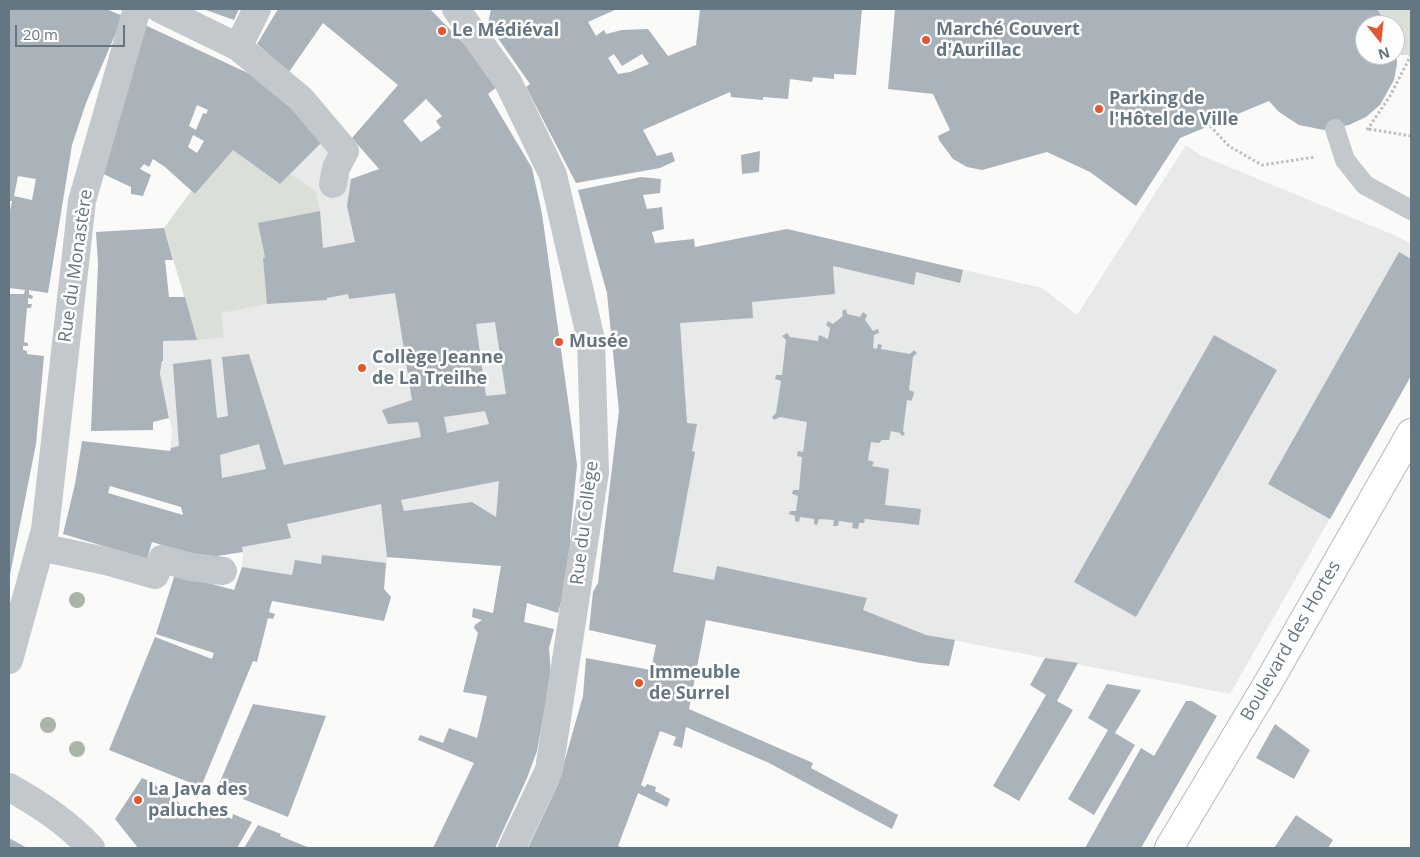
<!DOCTYPE html>
<meta charset="utf-8">
<style>
body{margin:0}
#map{position:relative;width:1420px;height:857px;overflow:hidden;background:#fafaf8;font-family:"Open Sans",sans-serif}
canvas{display:block}
.frame{position:absolute;inset:0;border:10px solid #657683;pointer-events:none}
.north{position:absolute;left:1355px;top:15px;width:50px;height:50px;box-sizing:border-box;background:#fff;border:1px solid #c1c8cd;border-radius:50%;rotate:164deg;font-size:14px;font-weight:700;line-height:20px;text-align:center;color:#657683}
.north::after{content:'';display:block;margin:auto;width:18px;height:22px;background:#e4572e;clip-path:polygon(50% 0,100% 100%,50% 72%,0 100%)}
.scale{position:absolute;left:15px;top:25px;width:110px;height:22px;box-sizing:border-box;border:2px solid #657683;border-top:0;padding-left:6px;font-size:15px;line-height:18px;white-space:nowrap;color:#657683;-webkit-text-stroke:4px #fff;paint-order:stroke}
</style>
<div id="map">
<canvas width="1420" height="857"></canvas>
<div class="frame"></div>
<div class="north">N</div>
<div class="scale">20 m</div>
</div>
<script>
const g = document.querySelector('canvas').getContext('2d');
g.lineJoin = 'round';
function fill(path, color) { g.fillStyle = color; g.fill(path, 'evenodd'); }
function strokePath(path, color, width, dash) { g.strokeStyle = color; g.lineWidth = width; g.lineCap = dash ? 'butt' : 'round'; g.setLineDash(dash || []); g.stroke(path); }
function drawText(font, color, halo, rows, align = 'center') {
  g.font = font + ' "Open Sans",sans-serif'; g.lineWidth = 5; g.setLineDash([]); g.textBaseline = 'middle'; g.strokeStyle = halo; g.fillStyle = color; for (const [text, x, y, turn = 0] of rows) {
    g.save(); g.translate(x, y); g.rotate((+turn || 0) * Math.PI / 180); g.textAlign = isNaN(turn) ? turn : align; if (halo) g.strokeText(text, 0, 0); g.fillText(text, 0, 0); g.restore();
  }
}
const built = new Path2D(`
 M 323,141 L 351,179 L 348,206 L 532,168 L 542,214 L 577,465 L 570,535 L 496,517 L 472,502 L 404,511 L 397,558 L 387,558 L 384,589 L 242,567 L 243,552 L 238,533 L 190,542 L 170,451 L 172,430 L 160,374 L 163,361 L 163,341 L 197,339 L 185,297 L 191,191 L 195,194 L 233,150 L 280,184 Z
 M 1186,145 L 1200,155 L 1394,235 L 1411,244 L 1411,376 L 1230,694 L 927,635 L 921,663 L 706,620 L 593,592 L 598,583 L 619,411 L 607,293 L 655,243 L 694,239 L 695,247 L 787,229 L 1042,288 L 1077,315 Z`);
const green = new Path2D(`
 M 1374,9 L 1411,9 L 1411,55 L 1397,55 L 1395,25 L 1388,25 Z
 M 233,150 L 280,184 L 290,174 L 316,191 L 320,211 L 259,223 L 265,257 L 263,258 L 267,304 L 221,313 L 224,337 L 197,340 L 164,228 L 191,191 L 195,194 Z`);
const building = new Path2D(`
 M 9,9 L 106,9 L 123,16 L 86,103 L 72,145 L 48,293 L 29,290 L 29,294 L 33,296 L 32,299 L 28,298 L 28,304 L 32,304 L 31,308 L 27,308 L 24,342 L 28,343 L 28,346 L 23,346 L 23,350 L 27,351 L 27,354 L 44,356 L 36,444 L 10,575 L 9,294 L 24,294 L 25,290 L 9,288 L 9,215 L 12,201 L 9,201 ZM 18,176 L 36,179 L 32,200 L 14,196 Z
 M 203,9 L 239,9 L 234,20 Z
 M 278,9 L 430,9 L 472,52 L 497,87 L 488,94 L 532,168 L 542,214 L 577,465 L 570,535 L 570,570 L 558,613 L 527,603 L 524,622 L 554,629 L 549,648 L 551,675 L 537,751 L 527,778 L 495,848 L 433,848 L 474,763 L 418,740 L 420,735 L 443,743 L 449,728 L 477,738 L 487,696 L 463,692 L 478,633 L 474,628 L 475,625 L 482,620 L 472,617 L 473,608 L 493,613 L 501,566 L 387,557 L 381,504 L 287,524 L 291,538 L 242,547 L 243,552 L 204,558 L 152,542 L 147,559 L 63,534 L 75,484 L 82,441 L 170,451 L 171,448 L 179,446 L 173,364 L 211,359 L 217,418 L 228,416 L 222,357 L 249,354 L 284,465 L 421,437 L 418,422 L 388,424 L 382,410 L 412,400 L 395,293 L 349,299 L 348,294 L 327,298 L 327,300 L 267,304 L 263,258 L 265,257 L 258,223 L 320,211 L 323,248 L 355,242 L 347,206 L 351,179 L 379,169 L 352,138 L 398,85 L 323,23 L 289,72 L 257,44 ZM 426,99 L 442,116 L 436,121 L 441,128 L 421,142 L 403,121 ZM 495,322 L 506,394 L 486,396 L 476,324 ZM 485,411 L 489,424 L 447,433 L 444,417 ZM 259,444 L 266,469 L 222,478 L 220,455 ZM 499,481 L 496,517 L 472,502 L 404,511 L 401,500 ZM 110,486 L 181,507 L 183,515 L 108,493 Z
 M 491,9 L 617,9 L 588,22 L 596,36 L 604,30 L 606,34 L 622,30 L 648,29 L 668,56 L 696,45 L 700,9 L 862,9 L 856,75 L 834,74 L 834,79 L 813,77 L 812,82 L 790,79 L 788,99 L 763,97 L 763,100 L 731,97 L 730,92 L 643,130 L 657,156 L 672,152 L 675,161 L 660,168 L 576,183 L 526,87 L 530,84 L 488,24 ZM 614,54 L 622,66 L 642,54 L 649,64 L 630,72 L 618,74 L 608,58 Z
 M 895,9 L 1377,9 L 1388,25 L 1365,25 L 1365,55 L 1395,55 L 1396,46 L 1397,64 L 1394,80 L 1380,105 L 1366,117 L 1349,125 L 1324,130 L 1299,125 L 1279,112 L 1269,101 L 1180,138 L 1136,206 L 1090,172 L 1047,152 L 982,170 L 967,167 L 953,159 L 939,140 L 938,136 L 950,130 L 933,94 L 888,89 Z
 M 145,25 L 252,75 L 293,108 L 323,141 L 280,184 L 233,150 L 195,194 L 165,167 L 153,159 L 149,167 L 144,164 L 140,169 L 151,175 L 143,196 L 131,194 L 131,187 L 99,172 ZM 197,105 L 208,110 L 206,114 L 203,113 L 196,130 L 189,126 ZM 193,135 L 204,141 L 197,153 L 188,147 Z
 M 760,151 L 759,172 L 742,174 L 741,155 Z
 M 641,177 L 661,179 L 660,193 L 643,195 L 647,209 L 662,207 L 664,229 L 652,232 L 655,243 L 694,239 L 695,247 L 787,229 L 963,270 L 960,283 L 916,272 L 914,285 L 833,266 L 835,294 L 752,302 L 753,318 L 680,323 L 687,423 L 697,424 L 692,451 L 695,452 L 673,572 L 714,580 L 717,566 L 867,598 L 863,610 L 926,635 L 955,640 L 949,666 L 921,663 L 706,620 L 689,709 L 813,763 L 811,768 L 898,815 L 892,829 L 769,763 L 686,727 L 682,748 L 673,745 L 676,737 L 660,731 L 641,785 L 645,787 L 647,784 L 656,787 L 655,791 L 670,799 L 667,807 L 638,793 L 618,846 L 624,848 L 528,848 L 558,784 L 583,696 L 586,658 L 651,670 L 656,645 L 589,630 L 593,592 L 598,583 L 619,411 L 607,293 L 578,190 Z
 M 164,228 L 173,260 L 165,260 L 169,297 L 185,297 L 197,340 L 163,341 L 163,361 L 162,361 L 160,374 L 169,418 L 153,422 L 153,430 L 91,431 L 98,264 L 96,232 Z
 M 1399,252 L 1411,259 L 1411,376 L 1330,519 L 1268,484 Z
 M 846,309 L 847,314 L 860,317 L 863,312 L 867,315 L 865,320 L 873,331 L 878,329 L 879,333 L 874,335 L 873,348 L 877,349 L 878,344 L 882,345 L 881,349 L 910,354 L 914,350 L 917,353 L 913,357 L 909,390 L 914,392 L 913,397 L 911,401 L 907,400 L 903,431 L 905,434 L 902,436 L 900,433 L 891,431 L 889,440 L 882,440 L 879,443 L 871,442 L 868,460 L 874,462 L 872,466 L 889,469 L 885,505 L 921,509 L 919,525 L 865,519 L 864,523 L 859,523 L 858,529 L 852,528 L 853,523 L 839,521 L 838,526 L 833,526 L 834,520 L 819,519 L 817,525 L 814,524 L 814,519 L 800,517 L 799,522 L 795,521 L 795,516 L 789,514 L 790,511 L 796,511 L 798,496 L 792,494 L 793,490 L 799,490 L 802,457 L 797,456 L 798,451 L 803,452 L 807,422 L 780,417 L 774,420 L 772,417 L 776,413 L 781,381 L 775,379 L 776,375 L 782,375 L 786,340 L 782,336 L 787,333 L 790,337 L 818,341 L 819,335 L 828,339 L 830,328 L 826,325 L 828,321 L 833,324 L 843,316 L 842,311 Z
 M 1214,335 L 1277,370 L 1136,617 L 1074,582 Z
 M 322,555 L 386,563 L 384,589 L 391,597 L 384,621 L 272,601 L 269,612 L 275,614 L 273,619 L 268,618 L 257,662 L 253,661 L 201,787 L 109,750 L 155,637 L 212,659 L 214,653 L 156,634 L 175,574 L 234,590 L 242,567 L 292,575 L 295,560 L 321,564 Z
 M 1045,658 L 1078,663 L 1057,701 L 1073,710 L 1019,801 L 993,786 L 1046,695 L 1030,685 Z
 M 1107,684 L 1141,690 L 1115,733 L 1135,745 L 1094,815 L 1068,799 L 1108,730 L 1088,718 Z
 M 1186,701 L 1192,701 L 1217,716 L 1141,848 L 1085,848 L 1141,748 L 1154,756 Z
 M 253,704 L 326,716 L 288,817 L 243,799 L 246,783 L 219,784 Z
 M 1275,724 L 1310,750 L 1294,779 L 1256,758 Z
 M 142,778 L 151,782 L 203,820 L 214,810 L 232,819 L 233,814 L 252,822 L 237,848 L 138,848 L 115,819 Z
 M 1296,815 L 1333,840 L 1328,848 L 1274,848 Z
 M 258,825 L 281,834 L 280,836 L 310,848 L 244,848 Z
 M 9,838 L 27,848 L 9,848 Z`);
const path = new Path2D(`
 M 1210,126 L 1229,146 L 1262,165 L 1315,157
 M 1369,129 L 1411,136
 M 1367,130 L 1390,96 L 1411,55`);
const service = new Path2D(`
 M 1365,185 L 1411,210`);
const minor = new Path2D(`
 M 160,9 L 238,47 L 301,99 L 345,151 L 336,168 L 333,184
 M 456,9 L 508,82 L 553,175 L 591,340 L 595,472 L 549,770 L 512,848
 M 238,47 L 257,9
 M 40,547 L 110,562 L 155,575 L 162,559 L 191,567 L 223,571
 M 9,660 L 45,530 L 82,201 L 137,9
 M 9,787 C 39,804 67,822 91,848`);
const secondary = new Path2D(`
 M 1169,848 L 1268,683 L 1411,433`);
const serviceBridge = new Path2D(`
 M 1335,129 L 1345,160 L 1365,185`);
const trees = [
 [77,600],
 [48,725],
 [77,749]
];
const markers = [
 [442,31,5,"#e4572e"],
 [926,40,5,"#e4572e"],
 [1099,109,5,"#e4572e"],
 [559,342,5,"#e4572e"],
 [362,368,5,"#e4572e"],
 [639,683,5,"#e4572e"],
 [138,800,5,"#e4572e"]
];
const poiNames = [
 ["Marché Couvert",936,30],
 ["d'Aurillac",936,51],
 ["Le Médiéval",452,31],
 ["Parking de",1109,99],
 ["l'Hôtel de Ville",1109,120],
 ["Musée",569,342],
 ["Collège Jeanne",372,358],
 ["de La Treilhe",372,379],
 ["Immeuble",649,673],
 ["de Surrel",649,694],
 ["La Java des",148,790],
 ["paluches",148,811]
];
const streetNames = [
 ["Rue du Monastère",76,266,-82],
 ["Rue du Collège",585,523,-83],
 ["Boulevard des Hortes",1291,641,-60]
];
fill(built, '#e8e9e9');
fill(green, '#dadfd7');
fill(building, '#aab3b9');
strokePath(secondary, '#b3babf', 30);
strokePath(path, '#bbbfc2', 3, [2.5, 2.5]);
strokePath(service, '#c3c8cc', 20);
strokePath(minor, '#c3c8cc', 28);
strokePath(secondary, '#fff', 28);
strokePath(serviceBridge, '#c3c8cc', 20);
g.fillStyle = '#aab4a7';
for (const [x, y] of trees) { g.beginPath(); g.arc(x, y, 8, 0, 2 * Math.PI); g.fill(); }
for (const [x, y, r, color] of markers) { const dot = new Path2D(); dot.arc(x, y, r, 0, 2 * Math.PI); g.fillStyle = color; g.fill(dot); strokePath(dot, '#fff', 2); }
drawText('bold 18px', '#657683', '#fff', poiNames, 'left');
drawText('18px', '#657683', '#fff', streetNames);
</script>
